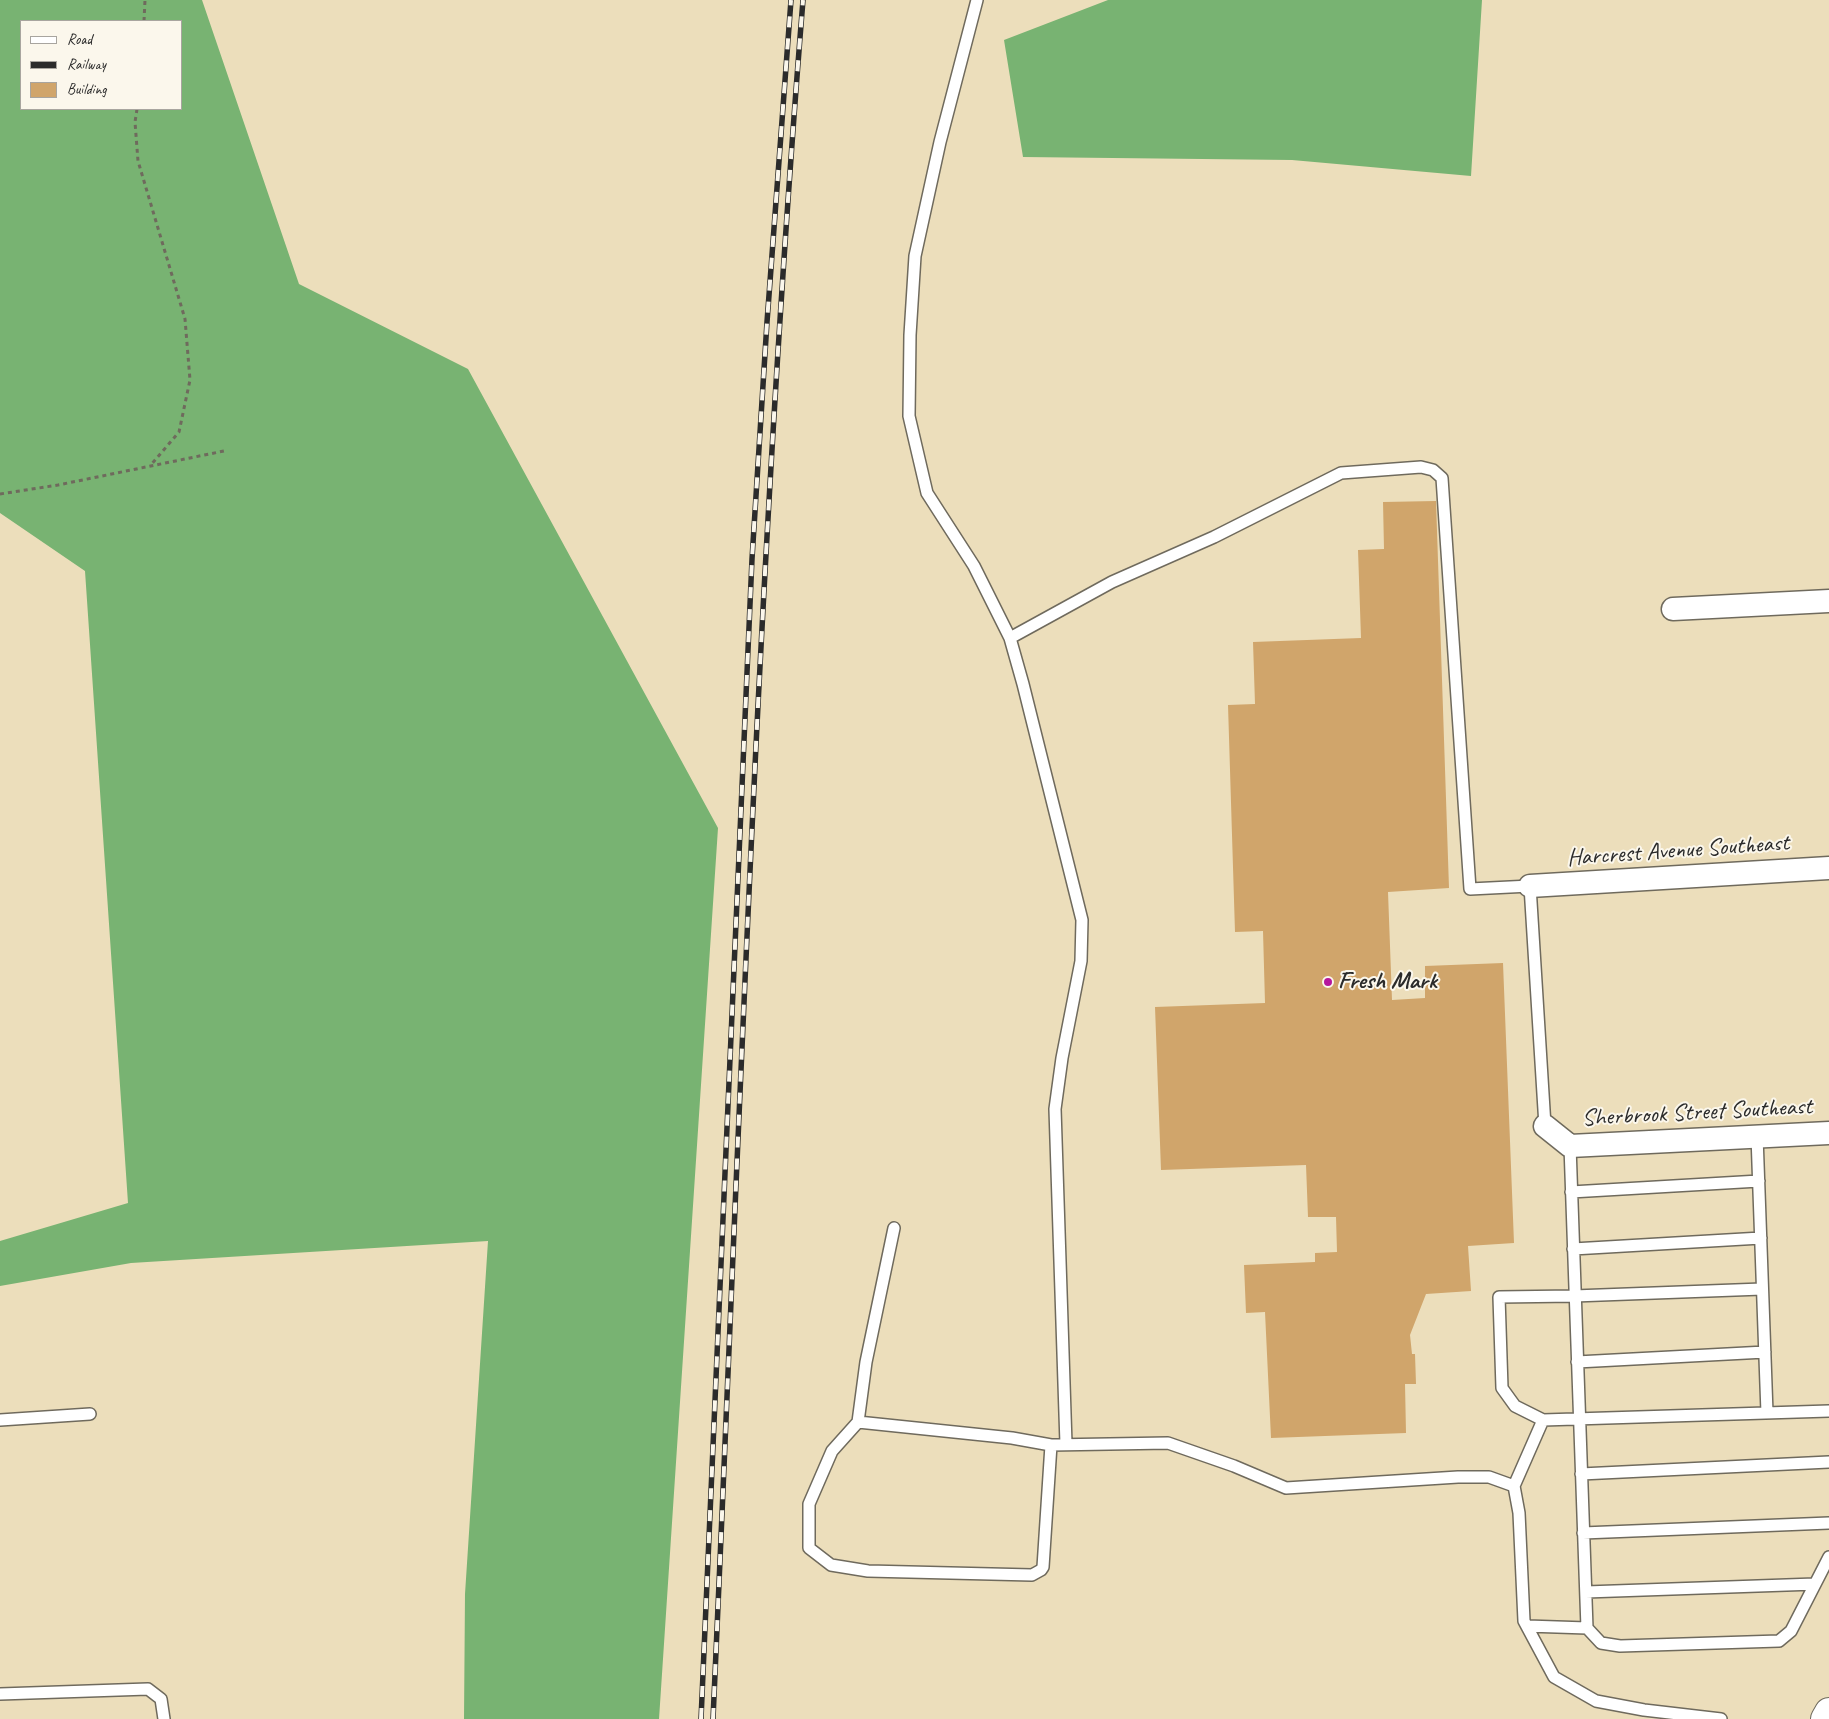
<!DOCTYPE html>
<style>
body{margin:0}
#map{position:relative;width:1829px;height:1719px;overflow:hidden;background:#ecdebb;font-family:Caveat,sans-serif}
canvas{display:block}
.legend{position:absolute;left:20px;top:20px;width:162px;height:90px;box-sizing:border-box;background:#fbf7ec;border:1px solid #a8a59f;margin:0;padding:6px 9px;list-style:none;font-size:15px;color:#2b2b2b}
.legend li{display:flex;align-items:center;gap:10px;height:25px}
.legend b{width:25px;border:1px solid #a8a59f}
</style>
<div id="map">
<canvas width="1829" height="1719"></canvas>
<ul class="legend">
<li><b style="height:6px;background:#fff"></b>Road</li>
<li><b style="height:6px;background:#2b2b2b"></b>Railway</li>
<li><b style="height:14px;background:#d0a56b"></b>Building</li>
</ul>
</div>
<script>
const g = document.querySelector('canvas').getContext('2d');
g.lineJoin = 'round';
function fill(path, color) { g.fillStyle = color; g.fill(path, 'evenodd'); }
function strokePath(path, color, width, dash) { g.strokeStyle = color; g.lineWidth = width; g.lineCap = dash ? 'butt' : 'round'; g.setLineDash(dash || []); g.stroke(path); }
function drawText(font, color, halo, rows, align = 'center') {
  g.font = font + ' Caveat,sans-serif'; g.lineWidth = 4; g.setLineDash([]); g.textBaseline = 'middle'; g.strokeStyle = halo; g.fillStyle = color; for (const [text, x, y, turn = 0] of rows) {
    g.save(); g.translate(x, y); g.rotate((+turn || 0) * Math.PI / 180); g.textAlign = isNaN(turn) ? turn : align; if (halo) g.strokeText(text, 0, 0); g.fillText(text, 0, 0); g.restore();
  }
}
const forest = new Path2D(`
 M 0,0 L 202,0 L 299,284 L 468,369 L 718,828 L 659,1719 L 464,1719 L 465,1594 L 488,1241 L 131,1263 L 0,1286 L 0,1241 L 128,1203 L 85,571 L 0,513 ZM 181,21 L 181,109 L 21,109 L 21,21 Z
 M 1108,0 L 1482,0 L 1471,176 L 1292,160 L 1023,157 L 1004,40 Z`);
const building = new Path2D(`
 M 1436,501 L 1449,888 L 1388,892 L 1392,1000 L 1425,998 L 1425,966 L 1503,963 L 1514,1243 L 1468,1246 L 1471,1291 L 1426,1294 L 1410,1335 L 1412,1354 L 1415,1354 L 1416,1384 L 1405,1384 L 1406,1433 L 1271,1438 L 1265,1312 L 1246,1313 L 1244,1265 L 1315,1262 L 1315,1253 L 1337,1252 L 1336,1217 L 1308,1217 L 1306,1165 L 1161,1170 L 1155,1007 L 1265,1003 L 1263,931 L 1235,932 L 1228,705 L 1255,704 L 1253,642 L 1361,638 L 1358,550 L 1384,549 L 1383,502 Z`);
const path = new Path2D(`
 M 144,21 L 145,0
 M 137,109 L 135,122 L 138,161 L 185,319 L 190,380 L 179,432 L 150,466
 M 0,494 L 58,485 L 224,451`);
const lane = new Path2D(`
 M 977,0 L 940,142 L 915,256 L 910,335 L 909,416 L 927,493 L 974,566 L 1010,638 L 1023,684 L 1082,920 L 1081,961 L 1062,1058 L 1055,1109 L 1066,1444
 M 1010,638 L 1112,582 L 1214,537 L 1341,473 L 1421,467 L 1433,470 L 1442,478 L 1470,889 L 1530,886 L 1545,1126
 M 1757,1136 L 1767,1413
 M 1570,1146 L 1587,1628
 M 1571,1192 L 1759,1181
 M 1573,1249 L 1761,1238
 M 1762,1289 L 1574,1296 L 1499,1297 L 1502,1388 L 1515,1406 L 1543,1420 L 1829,1411
 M 1577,1362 L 1765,1352
 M 0,1420 L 90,1414
 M 1543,1420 L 1514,1486 L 1519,1513 L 1524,1621 L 1554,1677 L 1596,1701 L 1644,1710 L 1721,1719
 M 858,1422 L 866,1362 L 894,1228
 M 1051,1445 L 1043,1567 L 1041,1570 L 1032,1575 L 868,1571 L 831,1565 L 809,1548 L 809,1504 L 832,1451 L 858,1422 L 1012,1438 L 1051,1445 L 1168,1443 L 1234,1466 L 1286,1488 L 1458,1477 L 1489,1477 L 1514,1486
 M 1581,1474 L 1829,1462
 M 1583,1533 L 1829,1523
 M 1586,1592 L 1815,1584
 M 1527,1626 L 1587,1628 L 1601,1643 L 1620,1646 L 1779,1641 L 1791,1631 L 1829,1557
 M 0,1694 L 148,1689 L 161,1699 L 164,1719`);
const street = new Path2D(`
 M 1673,609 L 1829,601
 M 1530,886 L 1829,868
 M 1545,1126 L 1570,1146 L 1829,1133`);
const secondary = new Path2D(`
 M 1825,1719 L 1829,1712`);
const rail = new Path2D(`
 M 701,1719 L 752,559 L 767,322 L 791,0
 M 713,1719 C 739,1146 757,572 803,0`);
const markers = [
 [1328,982,5,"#b5179e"]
];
const streetNames = [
 ["Harcrest Avenue Southeast",1678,851,-4],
 ["Sherbrook Street Southeast",1697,1113,-3]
];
const poiNames = [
 ["Fresh Mark",1338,982]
];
fill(forest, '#78b372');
fill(building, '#d0a56b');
strokePath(lane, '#6f6a5d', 14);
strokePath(street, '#6f6a5d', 25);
strokePath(secondary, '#6f6a5d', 30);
strokePath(path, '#6f6a5d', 3, [4, 4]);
strokePath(lane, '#fff', 11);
strokePath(street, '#fff', 22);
strokePath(secondary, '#fff', 28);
strokePath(rail, '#2b2b2b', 5.5);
strokePath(rail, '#fbf7ec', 4, [11]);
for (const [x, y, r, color] of markers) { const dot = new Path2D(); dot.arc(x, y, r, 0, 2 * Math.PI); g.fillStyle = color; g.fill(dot); strokePath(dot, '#fbf7ec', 2); }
drawText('24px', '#2b2b2b', '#fbf7ec', streetNames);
drawText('bold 24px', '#2b2b2b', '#fbf7ec', poiNames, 'left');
</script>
